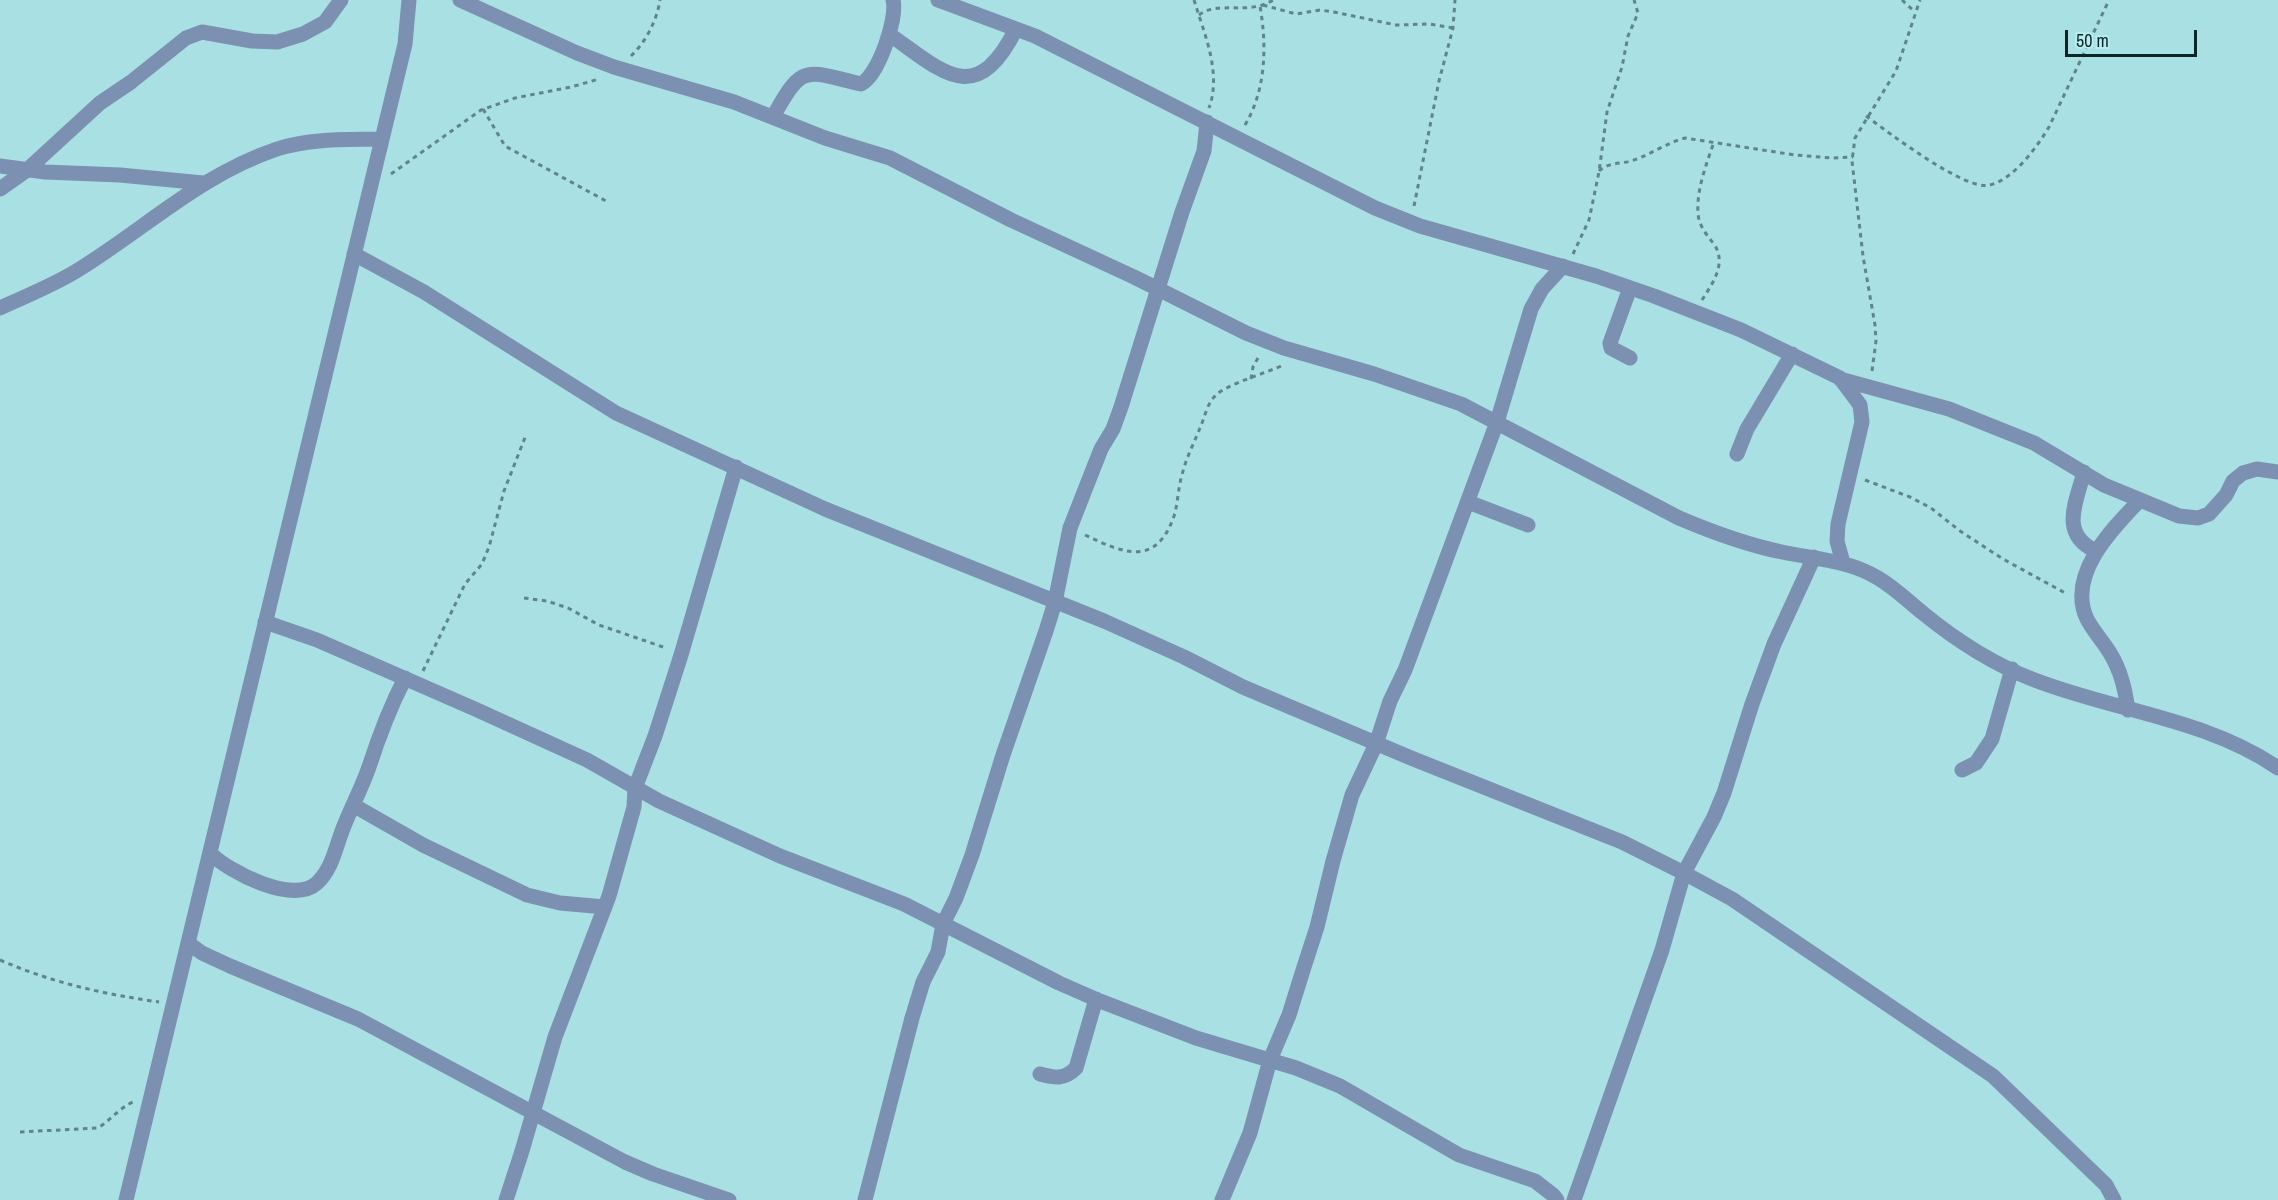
<!DOCTYPE html>
<style>
body{margin:0}
#map{position:relative;width:2278px;height:1200px;overflow:hidden;background:#a9e0e3;font-family:"Archivo Narrow",sans-serif}
canvas{display:block}
.scale{position:absolute;left:2065px;top:30px;width:132px;height:27px;box-sizing:border-box;border:3px solid #0f2426;border-top:0;padding-left:8px;font-size:18px;line-height:21px;white-space:nowrap;color:#0f2426;-webkit-text-stroke:4px #b6edf0;paint-order:stroke}
</style>
<div id="map">
<canvas width="2278" height="1200"></canvas>
<div class="scale">50 m</div>
</div>
<script>
const g = document.querySelector('canvas').getContext('2d');
g.lineJoin = 'round';
function strokePath(path, color, width, dash) { g.strokeStyle = color; g.lineWidth = width; g.lineCap = dash ? 'butt' : 'round'; g.setLineDash(dash || []); g.stroke(path); }
const path = new Path2D(`
 M 1194,0 C 1204,33 1222,73 1209,108
 M 1902,0 L 1915,12
 M 1263,5 L 1296,14 L 1320,10 L 1334,12 L 1396,25 L 1430,24 L 1453,28
 M 1199,15 C 1218,0 1249,16 1273,0
 M 631,56 C 646,42 657,20 660,0
 M 483,109 L 505,146 L 606,201
 M 1866,116 C 1888,132 1966,192 1990,185 C 2014,179 2037,147 2049,127 L 2109,0
 M 1245,125 C 1266,90 1267,46 1260,6
 M 1599,171 C 1609,162 1620,164 1631,161 C 1650,155 1666,143 1685,138 L 1795,155 L 1832,158 L 1853,157
 M 391,174 L 481,110 L 515,98 L 571,87 L 599,79
 M 1414,206 L 1439,81 L 1453,28 L 1455,0
 M 1573,254 L 1589,220 L 1599,172 L 1607,112 L 1622,67 L 1628,36 L 1638,13 L 1634,0
 M 1702,300 C 1713,283 1727,263 1714,244 C 1708,237 1702,229 1699,220 C 1694,196 1706,165 1714,142
 M 1872,371 L 1876,341 L 1875,325 L 1863,256 L 1852,161 L 1855,138 L 1896,71 L 1920,0
 M 1251,379 L 1253,367 L 1259,356
 M 1865,480 L 1910,497 L 1931,508 L 1960,531 L 2003,559 L 2067,594
 M 1085,535 C 1123,553 1156,568 1174,516 C 1178,503 1178,488 1182,475 C 1186,458 1194,443 1200,428 C 1205,417 1207,403 1216,395 C 1227,384 1267,373 1283,365
 M 524,598 L 547,601 L 568,608 L 599,625 L 666,648
 M 423,671 L 465,584 L 482,564 L 489,547 L 504,491 L 526,435
 M 0,960 C 53,983 103,994 159,1002
 M 20,1132 L 98,1128 C 112,1119 119,1108 135,1101`);
const minor = new Path2D(`
 M 460,0 L 577,53 L 614,67 L 734,102 L 825,138 L 890,158 L 1011,220 L 1134,277 L 1246,333 L 1284,348 L 1374,374 L 1461,404 L 1679,518 C 1712,532 1747,545 1782,552 C 1815,559 1848,560 1878,578 C 1895,588 1909,602 1924,614 C 1956,640 1993,664 2032,679 C 2113,711 2205,718 2278,768
 M 938,0 L 1035,36 L 1375,208 L 1420,226 L 1596,276 L 1654,296 L 1741,330 L 1840,378 L 1860,405 L 1862,422 L 1838,524 L 1837,541 L 1843,563
 M 889,34 C 944,73 976,108 1016,29
 M 773,117 C 803,62 805,71 861,84 C 878,76 898,18 893,0
 M 0,166 L 45,172 L 120,175 L 203,183
 M 0,189 L 27,170 L 100,103 L 131,82 L 186,38 L 202,32 L 252,41 L 277,42 L 303,34 L 325,22 L 341,0
 M 354,254 L 424,292 L 616,413 L 825,509 L 1104,621 L 1184,657 L 1243,687 L 1411,758 L 1622,842 L 1684,873 L 1732,899 L 1993,1076 L 2106,1185 L 2114,1200
 M 0,308 C 26,296 54,285 78,270 C 146,228 200,175 277,149 C 311,138 347,140 382,139
 M 1630,358 L 1611,348 L 1610,343 L 1630,288
 M 1840,379 L 1949,409 L 2034,443 L 2104,485 L 2179,516 L 2198,518 L 2209,514 L 2226,495 L 2233,481 L 2243,473 L 2257,469 L 2278,472
 M 1737,454 L 1747,429 L 1792,354
 M 2084,472 C 2076,503 2059,534 2096,551
 M 1468,502 L 1528,525
 M 265,622 L 317,640 L 475,709 L 587,760 L 659,801 L 780,856 L 904,904 L 1059,983 L 1100,1001 L 1196,1038 L 1296,1068 L 1340,1086 L 1459,1155 L 1535,1181 L 1553,1195 L 1557,1200
 M 2128,710 C 2125,689 2121,671 2110,653 C 2103,641 2093,631 2087,619 C 2066,575 2113,528 2140,500
 M 1962,770 L 1976,763 L 1992,739 L 2012,669
 M 353,805 L 423,845 L 527,895 L 560,903 L 605,907
 M 210,853 C 229,872 293,905 317,883 C 333,868 336,845 344,826 C 352,806 362,787 369,767 C 379,736 390,707 405,678
 M 188,943 L 202,953 L 230,966 L 358,1019 L 625,1162 L 653,1174 L 729,1200
 M 1040,1074 C 1055,1078 1064,1080 1076,1068 L 1096,999
 M 126,1200 L 405,44 L 409,0
 M 506,1200 L 522,1151 L 555,1037 L 609,896 L 634,807 L 635,788 L 655,736 L 681,655 L 736,467
 M 865,1200 L 912,1018 L 923,982 L 938,952 L 943,924 L 956,898 L 972,855 L 1003,755 L 1046,631 L 1055,602 L 1070,528 L 1101,449 L 1113,429 L 1121,407 L 1182,212 L 1204,151 L 1207,122
 M 1222,1200 L 1250,1133 L 1270,1060 L 1289,1015 L 1304,967 L 1317,927 L 1333,861 L 1352,795 L 1376,744 L 1390,701 L 1405,670 L 1497,422 L 1531,309 L 1542,289 L 1563,266
 M 1574,1200 L 1662,950 L 1684,873 L 1714,817 L 1724,793 L 1752,704 L 1774,644 L 1814,557`);
strokePath(path, '#5f8588', 3, [4.5, 4.5]);
strokePath(minor, '#7c90b1', 15);
</script>
